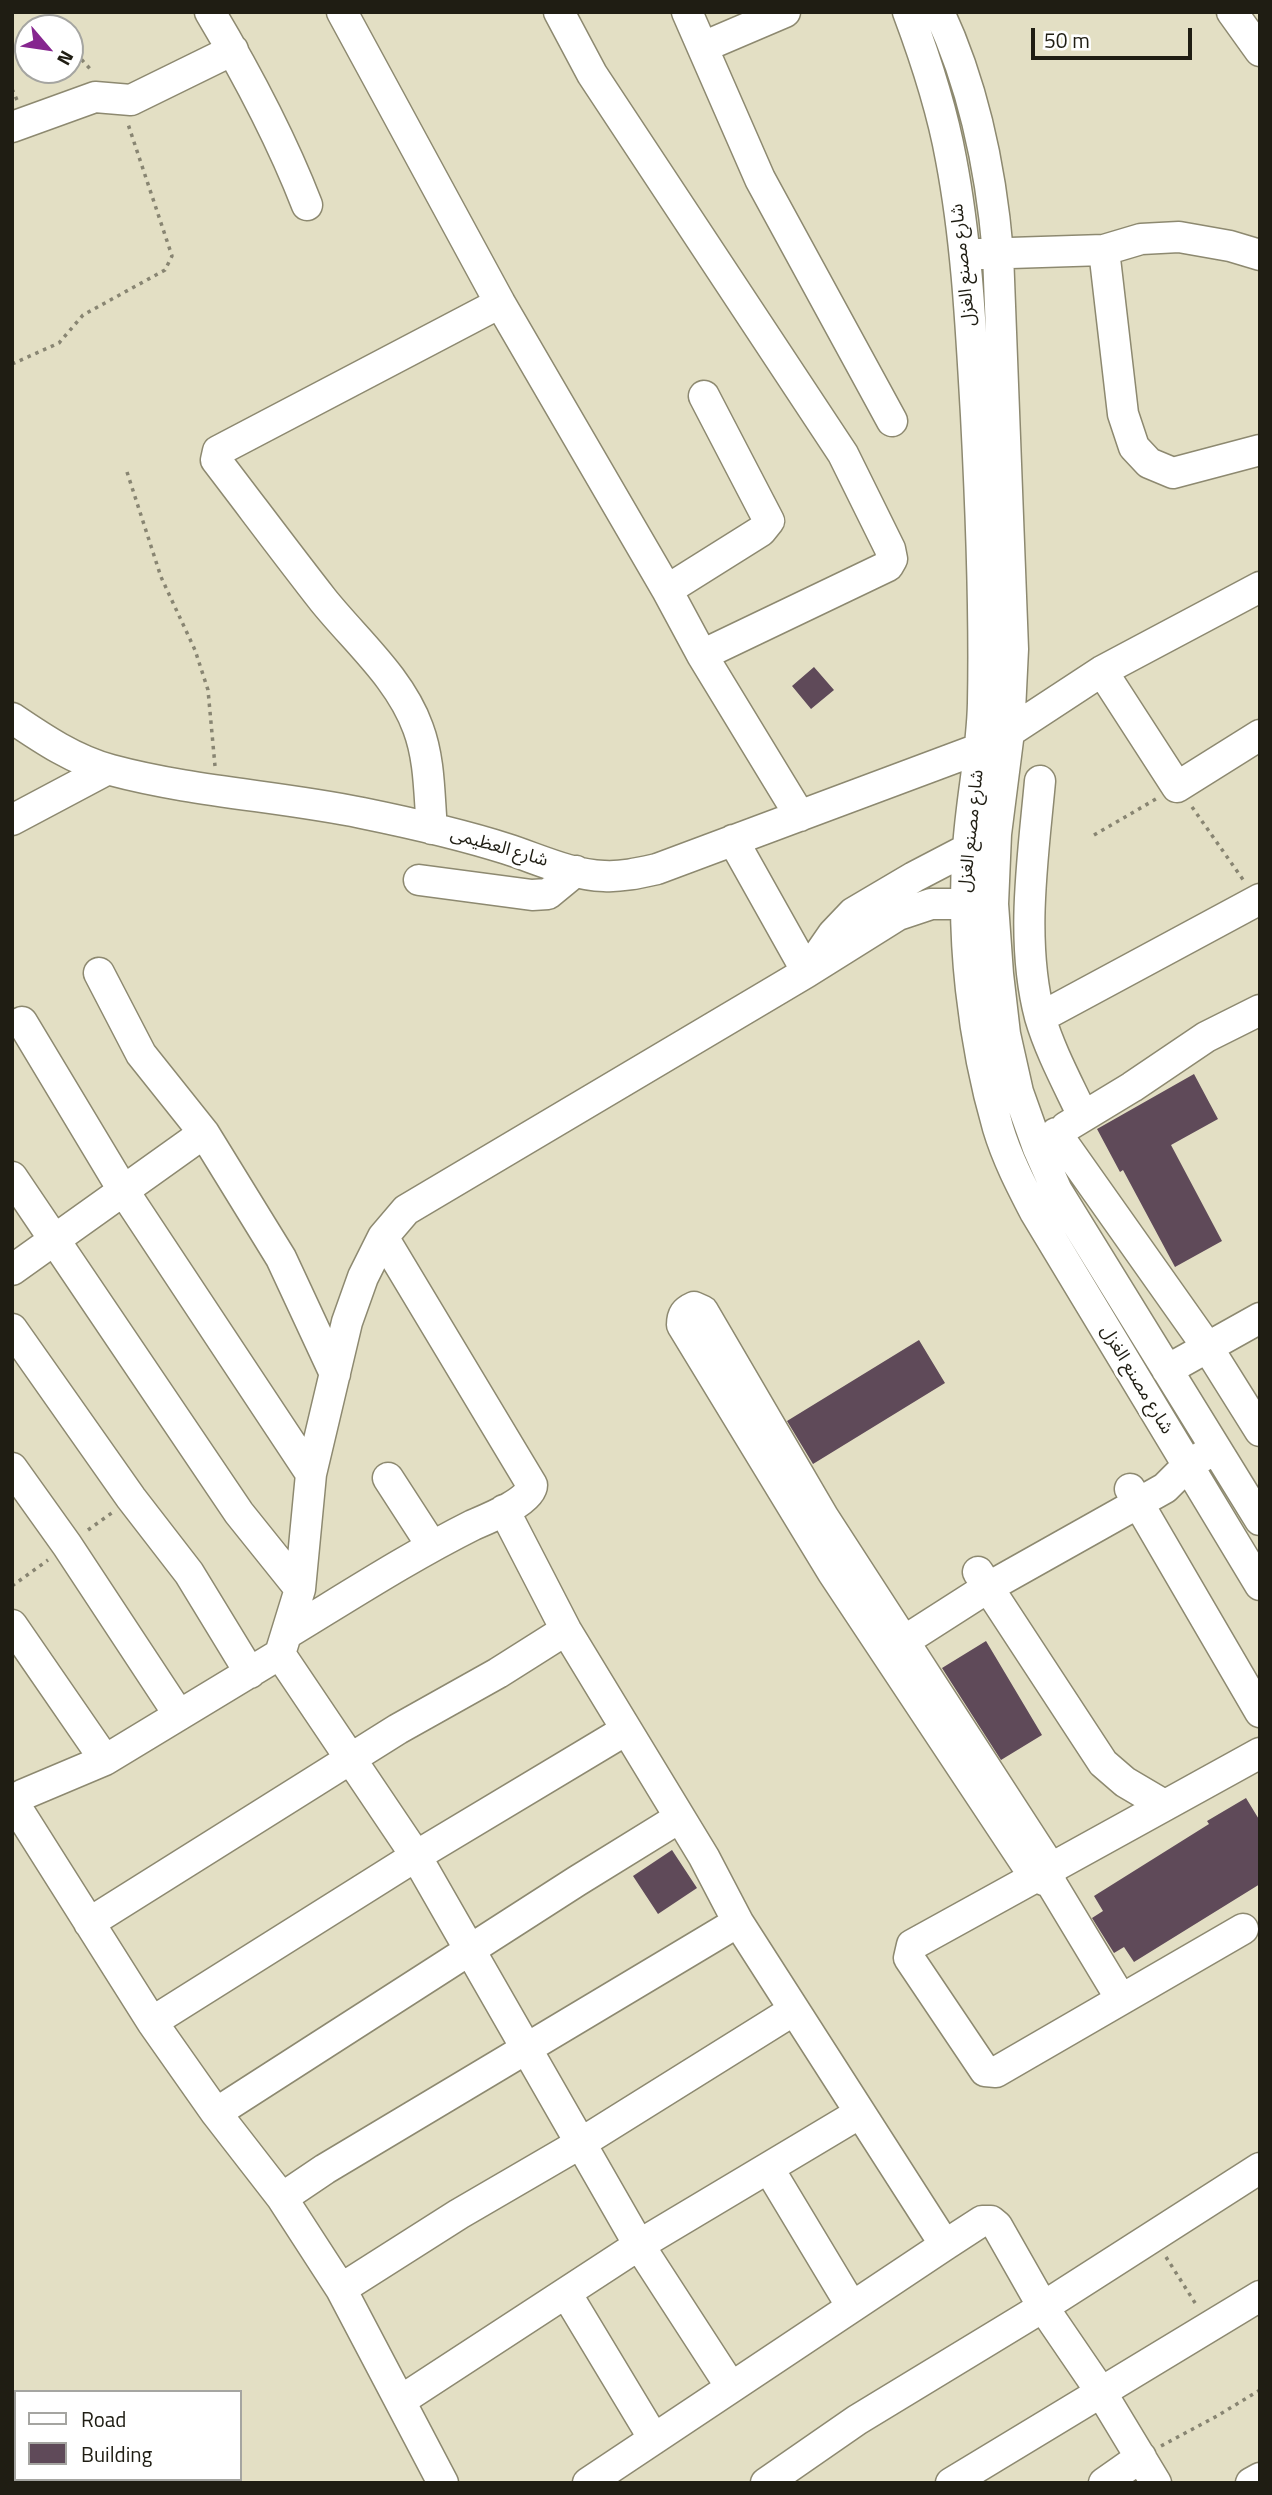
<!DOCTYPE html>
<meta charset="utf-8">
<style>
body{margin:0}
#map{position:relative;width:1272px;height:2495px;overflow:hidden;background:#e3dfc4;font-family:"Titillium Web",sans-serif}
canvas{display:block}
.frame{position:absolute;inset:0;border:14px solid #1f1d13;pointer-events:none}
.legend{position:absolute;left:14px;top:2390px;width:228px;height:91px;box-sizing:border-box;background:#fff;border:2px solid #a5a5a1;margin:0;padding:9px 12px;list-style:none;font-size:21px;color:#1f1d13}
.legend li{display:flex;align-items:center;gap:14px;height:35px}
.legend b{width:35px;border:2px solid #a5a5a1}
.north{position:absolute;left:14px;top:14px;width:70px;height:70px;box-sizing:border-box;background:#fff;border:2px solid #a5a5a1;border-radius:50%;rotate:119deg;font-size:19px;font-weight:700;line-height:28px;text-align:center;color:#1f1d13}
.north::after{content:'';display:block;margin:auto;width:24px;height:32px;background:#86268f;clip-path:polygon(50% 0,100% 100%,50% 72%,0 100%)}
.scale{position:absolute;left:1031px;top:28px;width:161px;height:32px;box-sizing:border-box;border:4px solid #1f1d13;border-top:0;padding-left:9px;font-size:21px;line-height:24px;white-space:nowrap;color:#1f1d13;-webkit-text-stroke:5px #fff;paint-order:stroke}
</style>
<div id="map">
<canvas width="1272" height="2495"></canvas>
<div class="frame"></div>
<ul class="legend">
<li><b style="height:9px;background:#fff"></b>Road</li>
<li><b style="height:19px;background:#5f4a59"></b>Building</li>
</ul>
<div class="north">N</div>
<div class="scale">50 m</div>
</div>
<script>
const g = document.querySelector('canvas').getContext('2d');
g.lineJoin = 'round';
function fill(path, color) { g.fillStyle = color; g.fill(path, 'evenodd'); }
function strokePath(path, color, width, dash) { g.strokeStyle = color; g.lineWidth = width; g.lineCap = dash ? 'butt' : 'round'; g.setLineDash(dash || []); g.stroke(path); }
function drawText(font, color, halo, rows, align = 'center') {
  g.font = font + ' "Titillium Web","Noto Sans Arabic",sans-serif'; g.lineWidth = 7; g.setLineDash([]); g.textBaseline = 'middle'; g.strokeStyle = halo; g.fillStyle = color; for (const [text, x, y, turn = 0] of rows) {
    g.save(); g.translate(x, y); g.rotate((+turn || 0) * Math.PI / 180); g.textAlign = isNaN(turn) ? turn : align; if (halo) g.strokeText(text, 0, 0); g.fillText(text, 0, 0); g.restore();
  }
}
const building = new Path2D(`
 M 814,667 L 834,690 L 811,709 L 792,686 Z
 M 1194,1074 L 1218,1119 L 1171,1145 L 1222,1241 L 1175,1267 L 1123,1170 L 1120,1172 L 1097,1129 Z
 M 919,1340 L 945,1383 L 813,1464 L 787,1421 Z
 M 986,1641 L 1042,1735 L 1001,1760 L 942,1668 Z
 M 1246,1798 L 1260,1821 L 1260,1884 L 1134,1962 L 1124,1947 L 1114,1953 L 1092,1918 L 1103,1911 L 1094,1896 L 1209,1824 L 1207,1821 Z
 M 672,1850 L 697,1888 L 658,1914 L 633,1876 Z`);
const path = new Path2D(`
 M 57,28 L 60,12
 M 70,47 L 93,72
 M 12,89 L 17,100
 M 12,364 L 59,343 L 83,315 L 165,270 L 172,256 L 128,124
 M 127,472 L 161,577 L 195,650 L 208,690 L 215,766
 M 1192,807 L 1244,881
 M 1094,835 L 1156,799
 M 88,1530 L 113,1512
 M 12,1586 L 48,1560
 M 1166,2257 L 1197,2306
 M 1161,2446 L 1217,2416 L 1260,2390`);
const minor = new Path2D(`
 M 210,12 C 247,74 281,138 307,205
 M 342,12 L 500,303 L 667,590 L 702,655 L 800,816
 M 559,12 L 592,74 L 843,454 L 890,549 L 892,559 L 888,566 L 702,655
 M 687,12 L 760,179 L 892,421
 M 908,12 C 926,60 942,109 951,159 C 967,243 971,330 976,415 C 981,511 985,607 983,703 C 982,752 971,800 968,849 C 961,938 973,1042 998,1128 C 1007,1158 1021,1185 1035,1212 L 1260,1585
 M 939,12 C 975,89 991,170 998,253 L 1013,649 L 1009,732 L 996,834 L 993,904 L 998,974 L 1005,1034 L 1018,1092 L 1038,1148 L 1057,1191 L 1260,1520
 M 1232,12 L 1260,51
 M 703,47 L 785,12
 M 12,127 L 95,97 L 131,100 L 233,50
 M 1104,250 L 1123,414 L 1134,447 L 1149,463 L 1173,473 L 1260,450
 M 979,254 L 1104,250 L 1141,239 L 1179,237 L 1230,246 L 1260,255
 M 667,590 L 761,531 L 769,521 L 704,396
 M 1102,671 L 1177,787 L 1260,735
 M 12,718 C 43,739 74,760 111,770 C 193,792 279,796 362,813 C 411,823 460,834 507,849 C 538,859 571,875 604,876 C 622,877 639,873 657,869 L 981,748
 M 1009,732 L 1102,671 L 1260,587
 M 1040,781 C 1033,858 1020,941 1040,1017 C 1050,1051 1068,1084 1083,1116
 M 12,820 L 108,769
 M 432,829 C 429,795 430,760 418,728 C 400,678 356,641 323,600 C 287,554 252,507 216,460 L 218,451 L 500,303
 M 733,840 L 807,972
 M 419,880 L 532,895 L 548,894 L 576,871
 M 815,960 L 833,934 L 853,913 L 914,877 L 983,841
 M 99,973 L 141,1054 L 204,1133 L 281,1258 L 335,1374
 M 1041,1017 L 1260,899
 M 22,1022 L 123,1190 L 311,1474
 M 1066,1127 L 1132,1087 L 1206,1037 L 1260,1010
 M 1056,1133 L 1208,1348 L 1260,1431
 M 12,1177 L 239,1513 L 300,1589
 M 12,1270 L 204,1133
 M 12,1329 L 131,1498 L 189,1573 L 250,1673
 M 1167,1370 L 1260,1318
 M 12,1468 L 67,1545 L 179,1715
 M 388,1478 L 432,1546
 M 1130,1489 L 1260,1712
 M 504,1510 L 566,1630 L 704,1857 L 738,1922
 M 978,1572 L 1103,1763 L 1125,1782 L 1164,1805
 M 12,1625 L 105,1760
 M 288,1633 C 349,1596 409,1557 473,1525 C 487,1519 532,1501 532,1485 L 383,1237
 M 887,1652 L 987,1588 L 1165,1488 L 1187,1466 L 1203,1456
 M 280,1654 L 416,1856 L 639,2245 L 731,2387
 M 1051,1883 L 1034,1876 L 833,1573 L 682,1325 C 682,1315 685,1311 694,1307 L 703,1311 L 824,1518 L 1050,1867 L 1051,1883 L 1121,1999
 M 89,1923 L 398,1729 L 498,1673 L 566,1630
 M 1243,1929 L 996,2072 L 985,2071 L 909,1958 L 912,1945 L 1260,1753
 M 152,2022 L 416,1856 L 626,1730
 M 216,2113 L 577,1881 L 679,1818
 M 769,2169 L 852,2307
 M 282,2198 L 325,2169 L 738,1922 L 945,2245
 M 341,2289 L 459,2214 L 581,2143 L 794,2010
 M 566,2293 L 654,2439
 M 400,2401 L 639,2245 L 860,2113
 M 443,2483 L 341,2289 L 282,2198 L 216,2113 L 152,2022 L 15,1805 L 22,1795 L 105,1760 L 280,1654 L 300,1589 L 311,1474 L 347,1322 L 363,1277 L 383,1237 L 406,1210 L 807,972 L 898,915 L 931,904 L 993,904
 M 588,2483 L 945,2245 L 982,2221 L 991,2221 L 997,2226 L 1043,2307 L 1101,2392 L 1156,2483
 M 766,2483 L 857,2420 L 1043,2307 L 1260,2168
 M 951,2483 L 1260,2296
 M 1104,2483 L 1141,2457
 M 1251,2483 L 1260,2478`);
const streetNames = [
 ["شارع مصنع الغزل",964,265,-96],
 ["شارع مصنع الغزل",972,831,-84],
 ["شارع العظيمى",499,848,16],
 ["شارع مصنع الغزل",1136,1380,59]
];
fill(building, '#5f4a59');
strokePath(minor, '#8d8970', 33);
strokePath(path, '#888572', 3.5, [3.5, 5]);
strokePath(minor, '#fff', 30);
drawText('18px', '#1f1d13', '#fff', streetNames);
</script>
